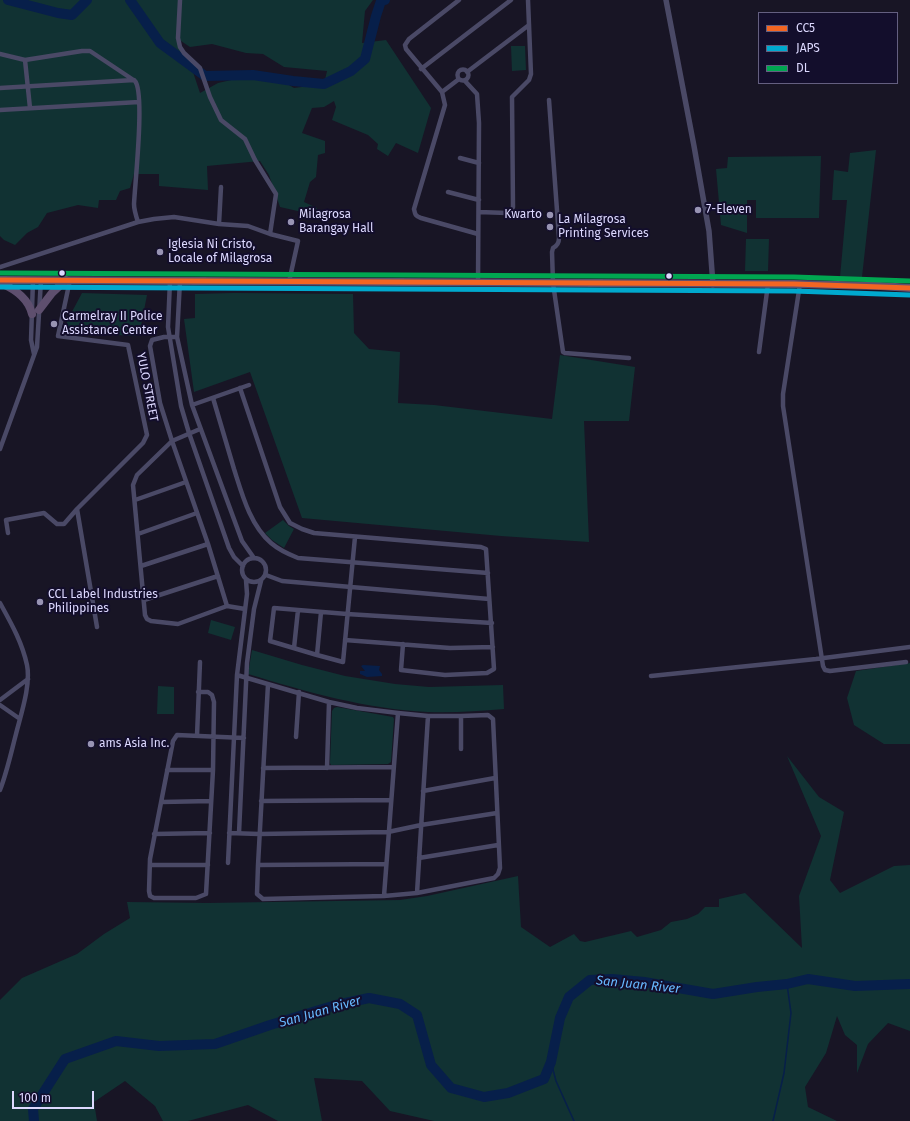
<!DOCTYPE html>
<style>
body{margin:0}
#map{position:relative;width:910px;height:1121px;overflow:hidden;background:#181525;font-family:"Fira Sans",sans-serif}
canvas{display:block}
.legend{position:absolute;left:758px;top:12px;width:140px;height:72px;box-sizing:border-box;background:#130e2c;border:1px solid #645f80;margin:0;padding:5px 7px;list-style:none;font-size:12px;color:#ddd9ff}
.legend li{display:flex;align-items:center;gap:8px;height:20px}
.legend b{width:20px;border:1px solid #645f80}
.scale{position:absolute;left:12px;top:1091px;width:82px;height:18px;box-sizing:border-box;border:2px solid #ddd9ff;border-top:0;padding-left:5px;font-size:12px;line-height:14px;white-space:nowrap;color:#ddd9ff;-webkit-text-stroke:3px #130e2c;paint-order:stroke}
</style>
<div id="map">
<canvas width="910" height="1121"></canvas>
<ul class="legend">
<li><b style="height:5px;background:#f26522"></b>CC5</li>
<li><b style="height:5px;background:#00a9ce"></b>JAPS</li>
<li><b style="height:5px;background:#00a651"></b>DL</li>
</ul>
<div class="scale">100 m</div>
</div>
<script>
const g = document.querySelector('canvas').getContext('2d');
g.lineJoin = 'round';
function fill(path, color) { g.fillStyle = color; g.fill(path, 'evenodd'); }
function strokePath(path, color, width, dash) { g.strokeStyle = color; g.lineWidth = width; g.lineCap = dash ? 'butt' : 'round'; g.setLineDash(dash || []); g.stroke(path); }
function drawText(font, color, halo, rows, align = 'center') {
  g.font = font + ' "Fira Sans",sans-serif'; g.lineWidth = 4; g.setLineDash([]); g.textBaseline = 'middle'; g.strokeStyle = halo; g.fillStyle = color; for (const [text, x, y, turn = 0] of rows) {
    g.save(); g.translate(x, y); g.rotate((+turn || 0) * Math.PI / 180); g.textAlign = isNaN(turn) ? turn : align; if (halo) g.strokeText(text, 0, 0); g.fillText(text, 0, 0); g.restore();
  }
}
const green = new Path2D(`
 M 0,0 L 373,0 L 365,11 L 362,43 L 386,40 L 431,108 L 418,153 L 396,143 L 388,156 L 377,149 L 378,144 L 368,135 L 332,120 L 336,107 L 334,101 L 324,107 L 312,108 L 302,133 L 325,141 L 325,153 L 318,155 L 316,177 L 310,182 L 304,202 L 317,208 L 315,215 L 280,207 L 269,175 L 260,161 L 207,166 L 208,190 L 159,186 L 159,174 L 134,174 L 130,188 L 120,191 L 116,200 L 99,200 L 98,208 L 78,205 L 47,213 L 38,227 L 27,233 L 15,245 L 4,240 L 0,236 ZM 178,39 L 190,47 L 212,44 L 246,53 L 263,54 L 284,67 L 327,71 L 324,84 L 294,88 L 279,79 L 253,75 L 218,83 L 200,93 L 191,66 Z
 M 511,46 L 525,46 L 526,70 L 512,71 Z
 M 876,150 L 862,277 L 840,277 L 847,200 L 832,200 L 834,170 L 848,172 L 850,153 Z
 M 821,156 L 819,218 L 756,218 L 756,200 L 747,200 L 747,233 L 721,225 L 716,169 L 727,168 L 728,157 Z
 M 746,239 L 769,239 L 768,271 L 745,271 Z
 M 82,293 L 147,295 L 139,336 L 68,333 L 66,332 L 67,321 Z
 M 234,293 L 353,294 L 354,333 L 369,349 L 400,352 L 398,403 L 434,405 L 552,419 L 560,355 L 635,367 L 629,421 L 584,421 L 589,542 L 501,536 L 302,518 L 250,372 L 194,392 L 184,319 L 195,318 L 195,294 Z
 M 283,520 L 289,526 L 294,529 L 284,548 L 272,540 L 265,533 Z
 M 211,620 L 235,627 L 231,640 L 208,633 Z
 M 252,650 L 302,665 L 345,676 L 395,684 L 429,687 L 503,685 L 504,709 C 479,711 453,713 428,712 C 366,709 307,692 248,674 Z
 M 910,663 L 910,744 L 884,744 L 854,725 L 847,698 L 856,671 Z
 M 158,686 L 174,687 L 174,714 L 157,714 Z
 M 337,707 L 393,717 L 394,719 L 391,762 L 388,764 L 331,765 L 330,763 L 332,711 L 334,708 Z
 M 787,756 L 819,797 L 844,812 L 830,880 L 840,893 L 894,866 L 910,865 L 910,1031 L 888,1023 L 868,1044 L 857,1073 L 857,1045 L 845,1035 L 837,1016 L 826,1053 L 805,1087 L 808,1107 L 837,1121 L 434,1121 L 390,1111 L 362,1081 L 314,1078 L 322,1121 L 278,1121 L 248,1105 L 188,1121 L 163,1121 L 155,1106 L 125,1081 L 94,1102 L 97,1121 L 0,1121 L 0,1000 L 22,978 L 77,954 L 104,934 L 130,918 L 127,902 L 207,903 L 400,900 L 427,896 L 518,876 L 521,927 L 550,947 L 574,934 L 580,941 L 585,942 L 631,931 L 637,937 L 661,930 L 671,922 L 687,919 L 698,914 L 705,907 L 719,907 L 719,899 L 745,893 L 802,948 L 799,896 L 821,836 Z`);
const water = new Path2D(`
 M 363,665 L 380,666 L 379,670 L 382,674 L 382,676 L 367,677 L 360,674 L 360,671 L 365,671 L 361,666 Z`);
const stream = new Path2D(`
 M 551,1062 L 556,1081 L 574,1121
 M 773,1121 L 784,1073 L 791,1013 L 787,984`);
const river = new Path2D(`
 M 8,0 L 58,13 L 72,15 L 87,0
 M 130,0 L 160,43 L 205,76 L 253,75 L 293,81 L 324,84 L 351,71 L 365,59 L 376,16 L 381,1 L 385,0
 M 34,1121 L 33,1109 L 65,1059 L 116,1041 L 159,1046 L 215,1044 L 270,1025 L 336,1005 L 369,998 L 400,1004 L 417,1015 L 431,1065 L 451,1088 L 484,1097 L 508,1093 L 544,1079 L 551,1062 L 560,1018 L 569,997 L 590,980 L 612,979 L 644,982 L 713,994 L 757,987 L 787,984 L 808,979 L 855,986 L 910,984`);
const minor = new Path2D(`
 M 180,0 L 178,38 L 180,47 L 184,53 L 200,68 L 210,97 L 221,120 L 245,139 L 255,160 L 276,194 L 270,234
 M 459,0 L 409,39 L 405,45 L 406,49 L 442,92 L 445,105 L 414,209 C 415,214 415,216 421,218 L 478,234
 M 0,54 L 25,60 L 82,51 L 90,51 L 135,81 C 145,93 135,183 134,204 C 134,209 136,216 138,222
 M 25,60 L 30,108
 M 421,69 L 511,0
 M457.5 75a5.5 5.5 0 1 1 11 0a5.5 5.5 0 1 1-11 0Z
 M 467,72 L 529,25
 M 465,81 L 477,94 L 479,123 L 478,283
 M 0,88 L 134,80
 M 442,92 L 459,79
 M 549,100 L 559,238 C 559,243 557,246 553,248 L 552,252 L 553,283 L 563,352 L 565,353 L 629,358
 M 0,110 L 139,102
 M 460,158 L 479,163
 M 448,192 L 479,200
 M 479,212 L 507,213 L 511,211 L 513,207 L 512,97 L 529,80 L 531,74 L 528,0
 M 219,224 L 221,187
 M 0,267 L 138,222 L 154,219 L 174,217 L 219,224 L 248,226 L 270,234 L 298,241 L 289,282
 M 33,280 L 31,340 L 34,354
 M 170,281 L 168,327 L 181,406 L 189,433 L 229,548 L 234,557 L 243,566
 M 180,281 L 177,337 L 192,405 L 242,541 L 254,558
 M 800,284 L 783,394 L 783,406 L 823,666 L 825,670 L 830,671 L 906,662
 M 177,337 L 164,337 L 152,340 L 150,346 L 160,403 L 172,441 L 208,544 L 227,606
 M 759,352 L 768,284
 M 240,388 L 280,507 L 290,523 L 302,529 L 314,533 L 481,547 L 486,549 L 494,669 L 487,673 L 445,675 L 401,670 L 403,644
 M 213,398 C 220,421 227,445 234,469 C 242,494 250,525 271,543 C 279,550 288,554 298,558 L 488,573
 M 192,405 L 249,385
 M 200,429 L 172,441 L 137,475 L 133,485 L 145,615 L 147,619 L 151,621 L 178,624 L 227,606 L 245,609
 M 0,449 L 37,347 L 41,280
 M 135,500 L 186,482
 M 77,509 L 97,627
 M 8,533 L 6,520 L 44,513 L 57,524 L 64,524 L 77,509 L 143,443 L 147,435 L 128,345 L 58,336 L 70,280
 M 138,534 L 197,513
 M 355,537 C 351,579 347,620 343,662 L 317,655 L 270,641 L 274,608 L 347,614 L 492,623
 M242 570a12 12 0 1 1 24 0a12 12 0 1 1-24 0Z
 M 141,566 L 208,544
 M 266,575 L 282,581 L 489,599
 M 144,600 L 218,576
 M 0,603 C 11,623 22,642 27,665 C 31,685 21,714 16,734 C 11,753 7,772 0,790
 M 345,640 L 450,648 L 493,647
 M 294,648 L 298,610
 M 317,655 L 321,612
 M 237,675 L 329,702 L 357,708 L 398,713 L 428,716 L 461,716 L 488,715 L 493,719 L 500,868 L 498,874 L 494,878 L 417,893 L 384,896 L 263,899 L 257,894 L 258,865 L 268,684
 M 651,676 L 816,659 L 910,647
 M 198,692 L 208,692 L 212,695 L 214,702 L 213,770 L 206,894 L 196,898 L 154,898 L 150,896 L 149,891 L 150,859 L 173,741 L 177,735 L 244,738
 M 0,700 L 28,679
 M 0,705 L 20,719
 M 197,736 L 200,662
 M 296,737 L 299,692
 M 461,749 L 461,716
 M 263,768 L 394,767
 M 327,768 L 329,702
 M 167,770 L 213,770
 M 423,791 L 495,778
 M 261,801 L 391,800
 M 162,802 L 211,801
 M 229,833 L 259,834 L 388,832 L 421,825 L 497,813
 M 239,833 L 247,663 L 254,609 L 261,581
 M 154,834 L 210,833
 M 419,858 L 498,845
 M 228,863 L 237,675 L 247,594 L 246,580
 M 150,865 L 208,865
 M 258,865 L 386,864
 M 417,893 L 428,716
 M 384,896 L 398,713`);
const tertiary = new Path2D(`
 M 666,0 L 694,146 L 709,231 L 713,285`);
const trunk = new Path2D(`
 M 0,280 L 794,284 L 880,286 L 910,288
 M 0,283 C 15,289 28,298 32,314
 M 39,310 L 52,293 L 66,280`);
const bus1 = new Path2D(`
 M 0,280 L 794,284 L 910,288`);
const bus2 = new Path2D(`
 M 0,287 L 794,291 L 910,295`);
const bus3 = new Path2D(`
 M 0,273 L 794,277 L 910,281`);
const markers = [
 [698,210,4,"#9894b3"],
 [550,215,4,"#9894b3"],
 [291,222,4,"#9894b3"],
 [550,227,4,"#9894b3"],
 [160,252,4,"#9894b3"],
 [62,273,3.5,"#ddd9ff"],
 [669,276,3.5,"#ddd9ff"],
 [54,324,4,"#9894b3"],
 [40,602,4,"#9894b3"],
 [91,744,4,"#9894b3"]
];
const poiNames = [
 ["7-Eleven",706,210],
 ["Milagrosa",299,215],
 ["Barangay Hall",299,229],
 ["Kwarto",542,215,"right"],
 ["La Milagrosa",558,220],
 ["Printing Services",558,234],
 ["Iglesia Ni Cristo,",168,245],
 ["Locale of Milagrosa",168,259],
 ["Carmelray II Police",62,317],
 ["Assistance Center",62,331],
 ["CCL Label Industries",48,595],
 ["Philippines",48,609],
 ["ams Asia Inc.",99,744]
];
const streetNames = [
 ["YULO STREET",147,387,79]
];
const waterNames = [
 ["San Juan River",638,985,6],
 ["San Juan River",320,1012,-16]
];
fill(green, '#113233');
fill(water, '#071f4a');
strokePath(stream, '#071f4a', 1.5);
strokePath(river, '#071f4a', 10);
strokePath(minor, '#4a4966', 4.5);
strokePath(tertiary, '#4a4966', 5.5);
strokePath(trunk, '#5e4f6e', 8);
strokePath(bus1, '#f26522', 5);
strokePath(bus2, '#00a9ce', 5);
strokePath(bus3, '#00a651', 5);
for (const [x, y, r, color] of markers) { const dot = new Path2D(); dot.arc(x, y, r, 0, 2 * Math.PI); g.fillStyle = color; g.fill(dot); strokePath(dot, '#130e2c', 1.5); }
drawText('12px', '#ddd9ff', '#130e2c', poiNames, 'left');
drawText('12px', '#ddd9ff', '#130e2c', streetNames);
drawText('italic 13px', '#67b9ff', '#130e2c', waterNames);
</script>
